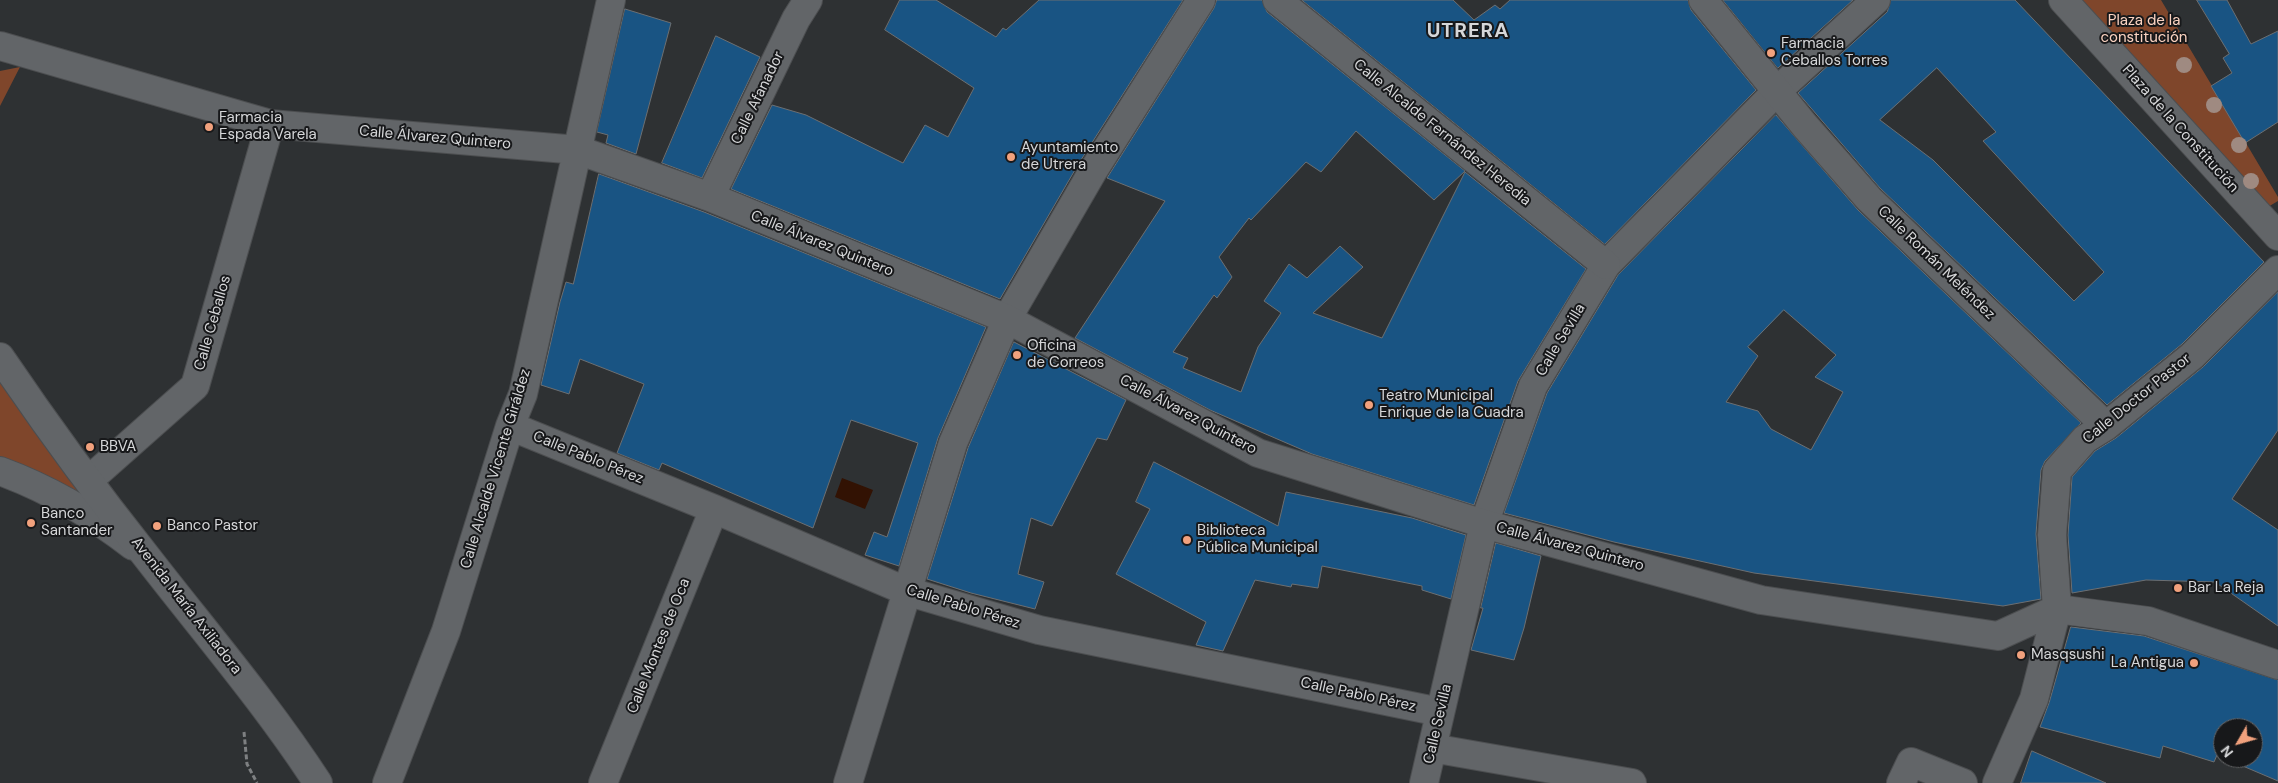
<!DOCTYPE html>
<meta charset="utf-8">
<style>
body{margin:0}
#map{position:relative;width:2278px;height:783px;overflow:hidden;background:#2e3133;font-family:"DM Sans",sans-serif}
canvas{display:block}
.north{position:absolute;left:2213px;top:718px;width:50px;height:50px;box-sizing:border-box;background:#17181a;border:1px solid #636466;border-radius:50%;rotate:232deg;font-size:14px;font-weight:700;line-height:20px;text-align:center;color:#d6d7d9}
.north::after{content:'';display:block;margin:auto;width:18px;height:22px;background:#f1a17d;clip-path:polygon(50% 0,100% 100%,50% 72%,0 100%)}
</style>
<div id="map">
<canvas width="2278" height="783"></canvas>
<div class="north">N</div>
</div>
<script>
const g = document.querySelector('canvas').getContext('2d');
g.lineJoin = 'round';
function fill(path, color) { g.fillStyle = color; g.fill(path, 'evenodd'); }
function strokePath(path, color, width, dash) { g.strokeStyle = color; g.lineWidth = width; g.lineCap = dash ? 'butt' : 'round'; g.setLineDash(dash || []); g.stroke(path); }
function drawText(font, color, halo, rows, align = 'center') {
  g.font = font + ' "DM Sans",sans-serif'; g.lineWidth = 4; g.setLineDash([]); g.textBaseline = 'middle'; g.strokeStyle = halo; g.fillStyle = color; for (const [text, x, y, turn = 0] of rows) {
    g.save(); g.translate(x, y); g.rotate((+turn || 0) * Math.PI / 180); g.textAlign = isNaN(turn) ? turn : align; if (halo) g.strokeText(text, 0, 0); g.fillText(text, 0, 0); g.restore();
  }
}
const green = new Path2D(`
 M 2082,0 L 2161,0 L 2278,197 L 2278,201 L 2261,211 L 2161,99 Z
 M 20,67 L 0,106 L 0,71 Z
 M 0,372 L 121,529 L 0,465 Z`);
const water = new Path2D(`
 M 842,478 L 873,490 L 865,509 L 835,497 Z`);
const building = new Path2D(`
 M 900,0 L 936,0 L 996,37 L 1003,28 L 1006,30 L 1039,0 L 1183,0 L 1079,163 L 1000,299 L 731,189 L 772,105 L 806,115 L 903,163 L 925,125 L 948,137 L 974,88 L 885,30 Z
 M 1217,0 L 1262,0 L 1267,12 L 1465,171 L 1434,200 L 1356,131 L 1321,172 L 1306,162 L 1251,220 L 1249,218 L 1219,257 L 1232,277 L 1217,298 L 1214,295 L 1173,352 L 1188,358 L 1183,368 L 1241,392 L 1258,347 L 1281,313 L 1264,301 L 1289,264 L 1307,278 L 1340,246 L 1363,267 L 1313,313 L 1382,338 L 1465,172 L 1586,269 L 1518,381 L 1474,505 L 1312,454 L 1210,410 L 1075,338 L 1165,201 L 1107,178 L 1214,8 Z
 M 1302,0 L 1453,0 L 1474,20 L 1495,5 L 1500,9 L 1510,0 L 1688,0 L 1691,10 L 1756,90 L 1605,244 Z
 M 1723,0 L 1853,0 L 1778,68 Z
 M 1891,0 L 2015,0 L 2264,262 L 2182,344 L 2107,405 L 1880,188 L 1798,93 L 1887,12 ZM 1937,68 L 1996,132 L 1983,141 L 2104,272 L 2074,301 L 1933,160 L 1880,120 Z
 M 2197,0 L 2227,0 L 2251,44 L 2278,31 L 2278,122 L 2245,143 L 2211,86 L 2232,73 L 2223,58 L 2229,54 Z
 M 625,9 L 671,23 L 636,154 L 606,143 L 608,135 L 597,132 Z
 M 716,36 L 760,57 L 702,178 L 662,163 Z
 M 1776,115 L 1858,210 L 2081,423 L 2045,461 L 2041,470 L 2036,534 L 2041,599 L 2003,606 L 1754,573 L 1614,542 L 1504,513 L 1547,393 L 1618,275 ZM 1784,310 L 1836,355 L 1815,377 L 1843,392 L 1811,450 L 1771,429 L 1758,411 L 1726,402 L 1758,356 L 1748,347 Z
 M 599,174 L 704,212 L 986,327 L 938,438 L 899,566 L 865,555 L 874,532 L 887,537 L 918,443 L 851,420 L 813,528 L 662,463 L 659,470 L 617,453 L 644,384 L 580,359 L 569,394 L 541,385 L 560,302 L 566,282 L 573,284 Z
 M 2278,292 L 2278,430 L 2232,499 L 2278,530 L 2278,626 L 2215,582 L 2146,580 L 2072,593 L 2068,535 L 2072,477 L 2095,451 L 2116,438 L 2203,367 Z
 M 1014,342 L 1126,400 L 1107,440 L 1097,438 L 1052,526 L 1031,518 L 1018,574 L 1044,582 L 1035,609 L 971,593 L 927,579 L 968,448 Z
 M 1154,462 L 1278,526 L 1286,492 L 1412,518 L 1466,535 L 1451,599 L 1422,590 L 1422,586 L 1322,566 L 1318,588 L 1292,584 L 1291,587 L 1255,580 L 1223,651 L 1196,645 L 1206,622 L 1116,574 L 1150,509 L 1136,502 Z
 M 1496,543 L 1541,556 L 1524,628 L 1514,660 L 1471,650 L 1483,608 L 1481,608 Z
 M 2071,627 L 2144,636 L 2278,680 L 2278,781 L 2224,758 L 2253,758 L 2253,728 L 2223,728 L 2223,758 L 2217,755 L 2214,762 L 2163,746 L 2160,758 L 2040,727 L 2049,703 Z
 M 2032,751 L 2106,783 L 2021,783 Z`);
const path = new Path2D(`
 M 244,732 L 247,764 L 257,783`);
const pedestrian = new Path2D(`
 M 1007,319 L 1093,171 L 1201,0
 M 1484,524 L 1533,386 L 1606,265 L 1777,91 L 1876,0`);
const minor = new Path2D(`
 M 1277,0 L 1606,265
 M 1703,0 L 1805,126 L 1869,199 L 2106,426
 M 2063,0 L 2278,236
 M 0,46 L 270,124 L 578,150 L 710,197 L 1007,319 L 1258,453 L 1484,524 L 1761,600 L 1998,636 L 2057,609 L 2148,621 L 2278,665
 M 710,197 L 796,19 L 808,0
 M 510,426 L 714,509 L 906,591 L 1039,630 L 1440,712
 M 0,471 C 49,489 92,514 133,546
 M 89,480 L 195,386 L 270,124
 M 1432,748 L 1632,783
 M 387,783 L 446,631 L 510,426 L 523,394 L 611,0
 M 603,783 L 714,509
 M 848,783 L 953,443 L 1007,319
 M 1424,783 L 1484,524
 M 1901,783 L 1911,762 L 1963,783
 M 1997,783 L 2034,699 L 2057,609 L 2052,535 L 2057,471 L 2085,439 L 2106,426 L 2192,356 L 2278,270`);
const tertiary = new Path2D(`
 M 0,357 C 46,425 95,492 146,556 C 204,631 266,703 318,783`);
const trees = [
 [2184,65],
 [2214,105],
 [2239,145],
 [2251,181]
];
const markers = [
 [1771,53,5,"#f1a17d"],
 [209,127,5,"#f1a17d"],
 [1011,157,5,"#f1a17d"],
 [1017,355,5,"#f1a17d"],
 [1369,405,5,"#f1a17d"],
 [90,447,5,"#f1a17d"],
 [31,523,5,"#f1a17d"],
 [157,526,5,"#f1a17d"],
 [1187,540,5,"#f1a17d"],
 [2178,588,5,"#f1a17d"],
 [2021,655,5,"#f1a17d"],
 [2194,663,5,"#f1a17d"]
];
const parkNames = [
 ["Plaza de la",2144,21],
 ["constitución",2144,38]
];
const poiNames = [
 ["Farmacia",1781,44],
 ["Ceballos Torres",1781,61],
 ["Farmacia",219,118],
 ["Espada Varela",219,135],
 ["Ayuntamiento",1021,148],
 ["de Utrera",1021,165],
 ["Oficina",1027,346],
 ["de Correos",1027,363],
 ["Teatro Municipal",1379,396],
 ["Enrique de la Cuadra",1379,413],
 ["BBVA",100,447],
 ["Banco",41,514],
 ["Santander",41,531],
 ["Banco Pastor",167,526],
 ["Biblioteca",1197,531],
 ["Pública Municipal",1197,548],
 ["Bar La Reja",2188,588],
 ["Masqsushi",2031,655],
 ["La Antigua",2184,663,"right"]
];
const streetNames = [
 ["Calle Afanador",758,98,-64],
 ["Plaza de la Constitución",2180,129,48],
 ["Calle Alcalde Fernández Heredia",1442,133,39],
 ["Calle Álvarez Quintero",435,138,5],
 ["Calle Álvarez Quintero",822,244,22],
 ["Calle Román Meléndez",1936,263,44],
 ["Calle Ceballos",213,323,-74],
 ["Calle Sevilla",1561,340,-59],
 ["Calle Doctor Pastor",2137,399,-39],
 ["Calle Álvarez Quintero",1188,415,28],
 ["Calle Pablo Pérez",588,458,22],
 ["Calle Alcalde Vicente Giráldez",496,469,-73],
 ["Calle Álvarez Quintero",1570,547,15],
 ["Avenida María Axiliadora",186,606,52],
 ["Calle Pablo Pérez",963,607,17],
 ["Calle Montes de Oca",659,646,-68],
 ["Calle Pablo Pérez",1358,695,12],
 ["Calle Sevilla",1438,724,-77]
];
const districtNames = [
 ["UTRERA",1468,32]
];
fill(green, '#7f462b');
fill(water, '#321203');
fill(building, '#195483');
strokePath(building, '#6c6f72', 1);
strokePath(pedestrian, '#4c4e50', 30);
strokePath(minor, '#4c4e50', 30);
strokePath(tertiary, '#4c4e50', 30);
strokePath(path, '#7e8082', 3, [5, 2.5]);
strokePath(pedestrian, '#626568', 28);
strokePath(minor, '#626568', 28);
strokePath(tertiary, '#626568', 28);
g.fillStyle = '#9f8a81';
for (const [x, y] of trees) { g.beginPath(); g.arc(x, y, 8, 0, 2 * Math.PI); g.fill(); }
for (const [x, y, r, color] of markers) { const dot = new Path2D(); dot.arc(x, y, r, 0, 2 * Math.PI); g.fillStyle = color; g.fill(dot); strokePath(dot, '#17181a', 2); }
drawText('15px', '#fbd3c1', '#17181a', parkNames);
drawText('15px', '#d6d7d9', '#17181a', poiNames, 'left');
drawText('15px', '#d6d7d9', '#17181a', streetNames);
g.letterSpacing = '1px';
drawText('bold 20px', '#d6d7d9', '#17181a', districtNames);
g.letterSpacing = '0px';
</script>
